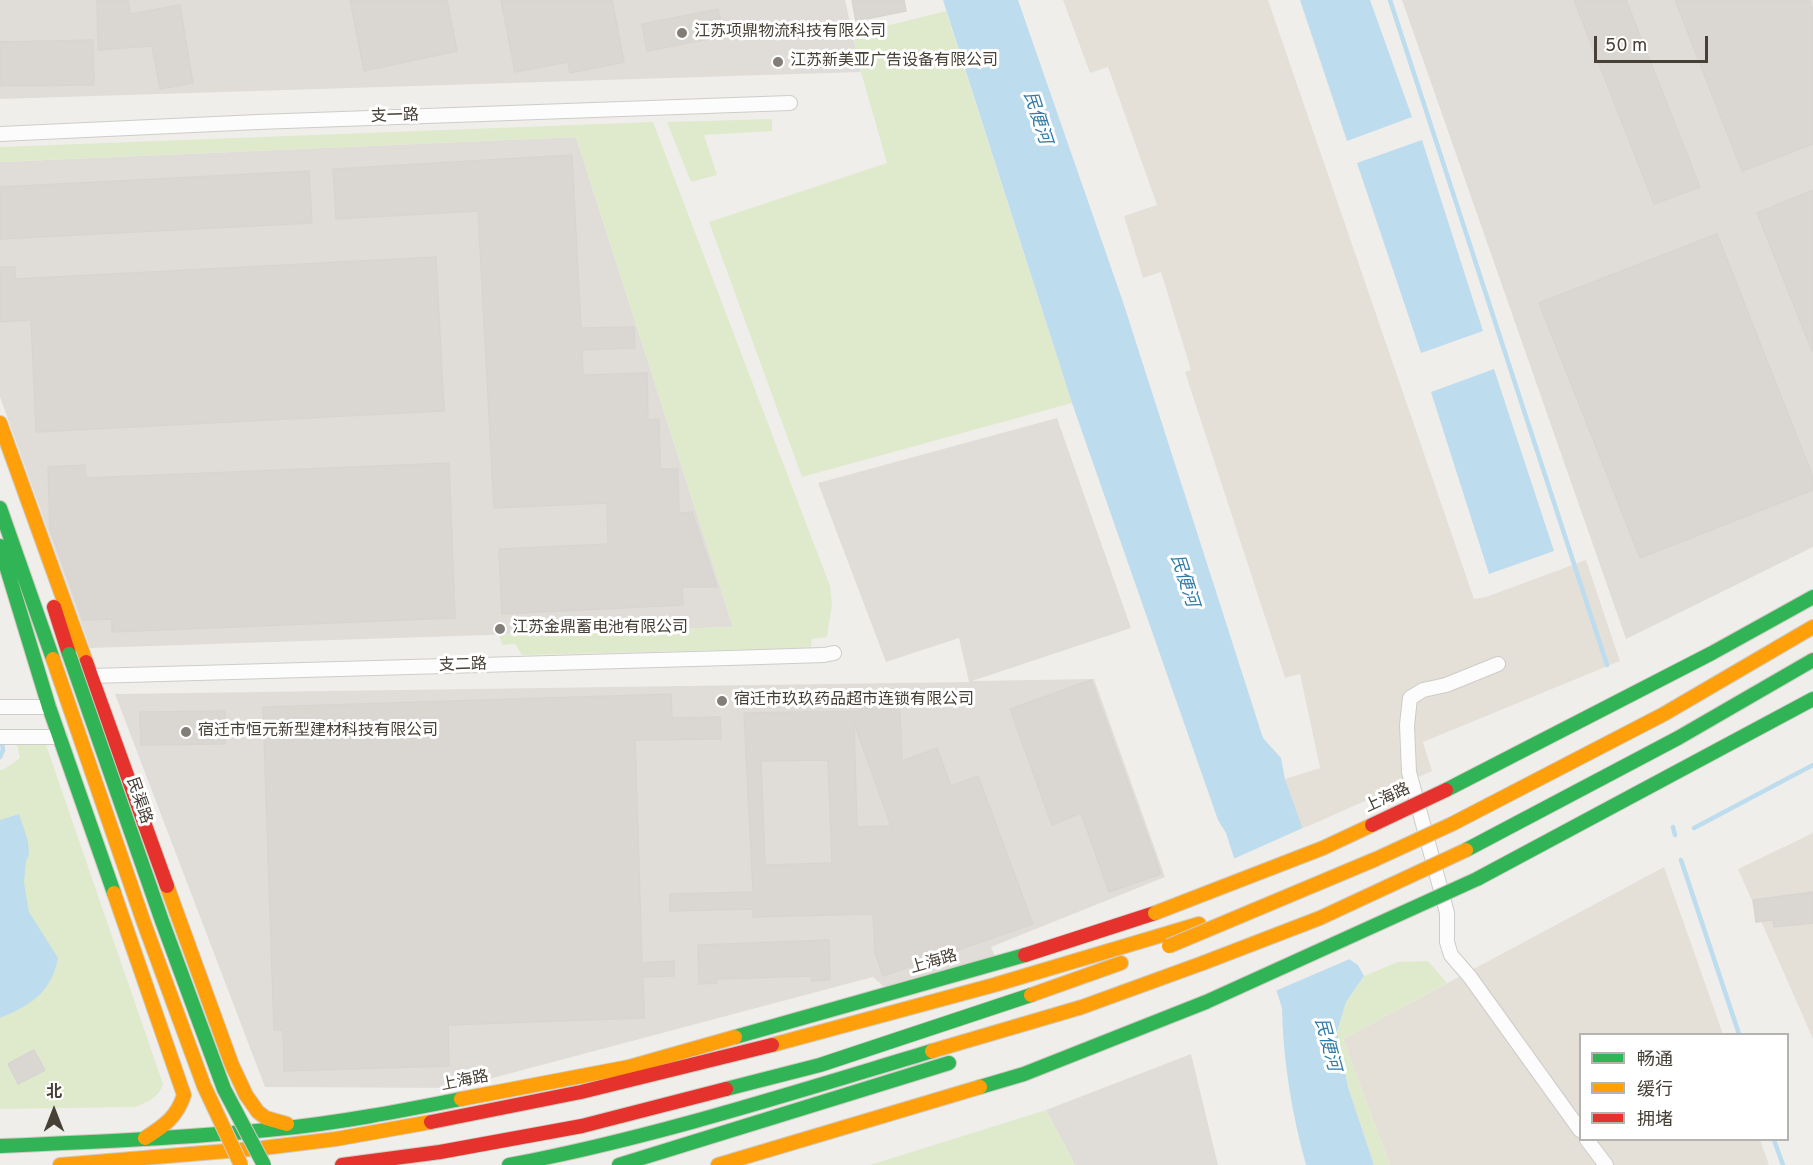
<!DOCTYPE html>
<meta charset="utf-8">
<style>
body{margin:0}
#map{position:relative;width:1813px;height:1165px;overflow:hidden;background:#f0eeeb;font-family:Overpass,"Noto Sans SC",sans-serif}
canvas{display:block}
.legend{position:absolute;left:1579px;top:1033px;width:210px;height:108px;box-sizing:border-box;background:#fff;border:2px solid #b5b3af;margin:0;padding:8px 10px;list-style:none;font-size:18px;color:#474037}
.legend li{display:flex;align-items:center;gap:12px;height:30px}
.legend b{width:30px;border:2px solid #b5b3af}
.north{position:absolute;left:24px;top:1081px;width:60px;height:60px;-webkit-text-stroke:4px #fff;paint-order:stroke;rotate:0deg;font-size:16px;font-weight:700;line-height:24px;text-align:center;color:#474037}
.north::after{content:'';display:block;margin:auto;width:21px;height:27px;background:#474037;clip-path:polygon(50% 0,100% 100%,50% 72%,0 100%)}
.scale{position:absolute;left:1594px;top:36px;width:114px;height:27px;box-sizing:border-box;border:3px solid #474037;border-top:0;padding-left:8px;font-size:18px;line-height:21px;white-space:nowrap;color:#474037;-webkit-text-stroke:4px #fff;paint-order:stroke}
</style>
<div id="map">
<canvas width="1813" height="1165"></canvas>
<ul class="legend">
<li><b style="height:8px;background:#30b455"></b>畅通</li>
<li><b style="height:8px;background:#ff9f0a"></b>缓行</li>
<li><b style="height:8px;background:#e5322d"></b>拥堵</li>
</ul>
<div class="north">北</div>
<div class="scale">50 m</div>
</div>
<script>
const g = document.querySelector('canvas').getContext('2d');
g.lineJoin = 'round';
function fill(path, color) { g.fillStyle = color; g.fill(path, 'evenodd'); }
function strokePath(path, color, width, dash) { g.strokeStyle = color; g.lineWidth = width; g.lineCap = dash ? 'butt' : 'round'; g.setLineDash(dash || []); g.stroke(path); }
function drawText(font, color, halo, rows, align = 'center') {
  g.font = font + ' Overpass,"Noto Sans SC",sans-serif'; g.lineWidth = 6; g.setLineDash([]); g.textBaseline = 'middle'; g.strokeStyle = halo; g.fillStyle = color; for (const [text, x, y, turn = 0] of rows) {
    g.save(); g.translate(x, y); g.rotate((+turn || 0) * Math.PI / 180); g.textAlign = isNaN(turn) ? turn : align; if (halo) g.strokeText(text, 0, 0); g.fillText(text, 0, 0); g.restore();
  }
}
const residential = new Path2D(`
 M 1063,0 L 1268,0 L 1474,599 L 1486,597 L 1586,560 L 1620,661 L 1423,742 L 1432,771 L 1302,829 L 1285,779 L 1320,768 L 1300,674 L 1285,678 L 1185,372 L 1191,370 L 1161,272 L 1143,278 L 1124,216 L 1157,205 L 1108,67 L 1090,73 Z
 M 1813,833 L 1813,1039 L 1738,869 Z
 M 1664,867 L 1723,1034 L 1580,1034 L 1580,1140 L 1760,1140 L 1769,1165 L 1390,1165 L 1343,1039 Z`);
const industrial = new Path2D(`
 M 0,0 L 845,0 L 861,72 L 0,99 Z
 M 1402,0 L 1813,0 L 1813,547 L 1626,639 Z
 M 576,137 L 733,627 L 90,648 L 0,397 L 0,162 Z
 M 1057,418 L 1131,628 L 972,681 L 1094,679 L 1165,877 L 991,947 L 995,956 L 893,995 L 873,977 L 455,1088 L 265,1087 L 115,694 L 969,682 L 959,638 L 886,662 L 818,483 Z
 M 1191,1054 L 1218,1165 L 1075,1165 L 1046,1110 Z`);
const green = new Path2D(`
 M 946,11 L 1072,403 L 802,477 L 709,222 L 887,163 L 861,72 L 853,34 Z
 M 772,119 L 772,131 L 704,135 L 717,175 L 691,182 L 667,122 Z
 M 653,122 L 830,586 L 832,604 L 827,637 L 812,639 L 811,648 L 522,655 L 515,644 L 502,645 L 499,635 L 733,627 L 576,137 L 0,162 L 0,147 Z
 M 45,742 L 163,1084 C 159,1098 147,1102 135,1107 L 0,1109 L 0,770 L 3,770 L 20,758 L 17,745 Z
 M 1428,961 L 1447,983 L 1343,1039 L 1390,1165 L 1374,1165 L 1348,1087 L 1337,1032 L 1346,1002 L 1364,976 L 1398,962 Z
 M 1046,1110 L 1075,1165 L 870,1165 Z`);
const water = new Path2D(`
 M 943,0 L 1018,0 L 1123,302 L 1263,738 L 1281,758 L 1285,779 L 1349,959 L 1358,965 L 1364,976 L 1346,1002 L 1337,1032 L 1348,1087 L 1374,1165 L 1306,1165 C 1292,1114 1283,1061 1282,1008 L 1226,833 L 1218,820 L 1072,403 Z
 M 1300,0 L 1370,0 L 1412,117 L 1347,141 Z
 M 1422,140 L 1483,331 L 1421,353 L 1357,163 Z
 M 1494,369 L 1554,551 L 1489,574 L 1431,392 Z
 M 19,814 L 28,841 L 29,855 L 26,861 L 24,883 L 29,912 L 58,958 C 51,993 31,1005 0,1018 L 0,820 Z`);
const pier = new Path2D(`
 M 1305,827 L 1352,958 L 1273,992 L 1231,860 Z`);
const stream = new Path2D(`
 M 1390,0 L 1607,665
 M 0,757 L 3,750 L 2,743
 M 1673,827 L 1675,835
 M 1694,828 L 1813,765
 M 1681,860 L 1739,1034
 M 1774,1140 L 1783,1165`);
const building = new Path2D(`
 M 97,0 L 128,0 L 130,14 L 180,5 L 193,83 L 160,89 L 152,46 L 98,50 Z
 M 350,0 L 447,0 L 457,51 L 364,71 Z
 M 501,0 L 612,0 L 624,62 L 570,73 L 568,62 L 515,72 Z
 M 852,0 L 904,0 L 906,11 L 856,21 Z
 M 1574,0 L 1626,0 L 1700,187 L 1654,204 Z
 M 1675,0 L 1809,0 L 1813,10 L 1813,144 L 1742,171 Z
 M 718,9 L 724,36 L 647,51 L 642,24 Z
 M 93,40 L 94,85 L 0,86 L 0,42 Z
 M 572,155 L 581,328 L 634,327 L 635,348 L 582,350 L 583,375 L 647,373 L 648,420 L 659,419 L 660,469 L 678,469 L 679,513 L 692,512 L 717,587 L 682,587 L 683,605 L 502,614 L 499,549 L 608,544 L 607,503 L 494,508 L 478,211 L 336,219 L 333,169 Z
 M 309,171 L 312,223 L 0,239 L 0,187 Z
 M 1813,190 L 1813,351 L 1812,351 L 1757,213 Z
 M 1717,234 L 1813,477 L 1813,490 L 1640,558 L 1539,303 Z
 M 436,257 L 444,411 L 36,432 L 31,320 L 0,322 L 0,267 L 15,267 L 15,279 Z
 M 449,463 L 455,618 L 112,632 L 112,619 L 83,620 L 50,529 L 48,467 L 85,465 L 86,478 Z
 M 1091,680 L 1161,874 L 1109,892 L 1081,813 L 1052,825 L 1010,709 Z
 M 899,689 L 902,761 L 937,748 L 951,786 L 978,776 L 1033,924 L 883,976 L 875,953 L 873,914 L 753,917 L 753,909 L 670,911 L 670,894 L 753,892 L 744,713 L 861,711 L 861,691 ZM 854,723 L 891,826 L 857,827 ZM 828,760 L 832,863 L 765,865 L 761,761 Z
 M 671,694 L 672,718 L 720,717 L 721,739 L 635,740 L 642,963 L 674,961 L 674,976 L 643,977 L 644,1018 L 448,1025 L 449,1066 L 284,1071 L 283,1030 L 274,1030 L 263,707 Z
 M 225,711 L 225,744 L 141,745 L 140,712 Z
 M 1813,892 L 1813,923 L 1774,927 L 1773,920 L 1756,922 L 1753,900 Z
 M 829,940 L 830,980 L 812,981 L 812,976 L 716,979 L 717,983 L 699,984 L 698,945 Z
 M 34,1050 L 45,1070 L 18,1084 L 8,1064 Z`);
const street = new Path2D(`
 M 0,134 L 258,122 L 790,103
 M 1498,664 L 1446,685 L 1423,690 L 1410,698 L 1407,725 L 1409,772 L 1447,913 L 1447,942 L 1451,955 L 1470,977 L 1580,1130
 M 91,676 L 729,658 L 824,655 L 834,653
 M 0,707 L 49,707
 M 0,737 L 60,737
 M 1587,1140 L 1606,1165`);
const fast = new Path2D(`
 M 0,508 L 53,659
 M 0,546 L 49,707 L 114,893
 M 1446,790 L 1712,653 L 1813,597
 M 1466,850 L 1678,738 L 1813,660
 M 1477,879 L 1813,699
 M 735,1037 L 1025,955
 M 980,1087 L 1024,1074 L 1206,1002
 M 726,1089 L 820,1065 L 1031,995
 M 0,1146 C 93,1142 185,1138 277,1129 C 339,1123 400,1111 461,1099
 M 509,1165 C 652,1138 792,1093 932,1051
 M 619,1165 L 949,1063`);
const slow = new Path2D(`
 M 0,423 L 86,662
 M 1452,824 L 1664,714 L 1813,627
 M 167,886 L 232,1065 L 246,1095 L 258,1112 L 266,1118 L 287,1124
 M 114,893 L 184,1095 C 177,1117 164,1126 145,1138
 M 1031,995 L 1121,963
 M 772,1045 L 994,985 L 1199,924
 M 932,1051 L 1082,1007 L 1203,963
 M 461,1099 L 629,1067 L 735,1037
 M 60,1165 L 263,1148 L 336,1139 L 431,1122
 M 718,1165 L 980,1087`);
const jam = new Path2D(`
 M 54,607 L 69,654
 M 86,662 L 167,886
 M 1025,955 L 1155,913
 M 431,1122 L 581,1092 L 772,1045
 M 342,1165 L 440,1152 L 582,1126 L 726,1089`);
const fastBridge = new Path2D(`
 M 69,654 L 162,921 L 224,1089 L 264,1165
 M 1206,1002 L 1477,879`);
const slowBridge = new Path2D(`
 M 53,659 L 144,923 L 204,1086 L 241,1165
 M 1155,913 L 1323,848 L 1372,825
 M 1169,946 L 1376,859 L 1452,824
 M 1203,963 L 1320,918 L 1466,850`);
const jamBridge = new Path2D(`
 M 1372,825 L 1446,790`);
const markers = [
 [682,33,6,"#827d76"],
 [778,62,6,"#827d76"],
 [500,629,6,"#827d76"],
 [722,701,6,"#827d76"],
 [186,732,6,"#827d76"]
];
const poiNames = [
 ["江苏项鼎物流科技有限公司",694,33],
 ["江苏新美亚广告设备有限公司",790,62],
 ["江苏金鼎蓄电池有限公司",512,629],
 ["宿迁市玖玖药品超市连锁有限公司",734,701],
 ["宿迁市恒元新型建材科技有限公司",198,732]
];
const streetNames = [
 ["支一路",395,117,-2],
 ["支二路",463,666,-2],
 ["上海路",1388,799,-25],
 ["民渠路",138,801,71],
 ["上海路",934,963,-16],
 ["上海路",465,1082,-11]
];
const waterNames = [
 ["民便河",1036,118,72],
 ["民便河",1183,581,72],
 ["民便河",1326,1045,75]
];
fill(residential, '#e4e0d8');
fill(industrial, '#e0ddd9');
fill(green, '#dfeacc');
fill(water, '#bddced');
fill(pier, '#f0eeeb');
strokePath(stream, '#bddced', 4.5);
fill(building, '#dad7d3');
strokePath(building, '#d8d5d1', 1.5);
strokePath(street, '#ceccc8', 16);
strokePath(fast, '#cfcbc2', 16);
strokePath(slow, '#cfcbc2', 16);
strokePath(jam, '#cfcbc2', 16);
strokePath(street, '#fdfcfc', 14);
strokePath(fast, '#30b455', 14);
strokePath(slow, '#ff9f0a', 14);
strokePath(jam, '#e5322d', 14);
strokePath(fastBridge, '#cfcbc2', 16, []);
strokePath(slowBridge, '#cfcbc2', 16, []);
strokePath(jamBridge, '#cfcbc2', 16, []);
strokePath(fastBridge, '#30b455', 14);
strokePath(slowBridge, '#ff9f0a', 14);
strokePath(jamBridge, '#e5322d', 14);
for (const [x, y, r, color] of markers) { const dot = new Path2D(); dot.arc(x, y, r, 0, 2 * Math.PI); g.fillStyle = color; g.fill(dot); strokePath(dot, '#fff', 2); }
drawText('16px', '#474037', '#fff', poiNames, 'left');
drawText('16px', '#474037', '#fff', streetNames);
drawText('italic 18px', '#317ba7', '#fff', waterNames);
</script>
